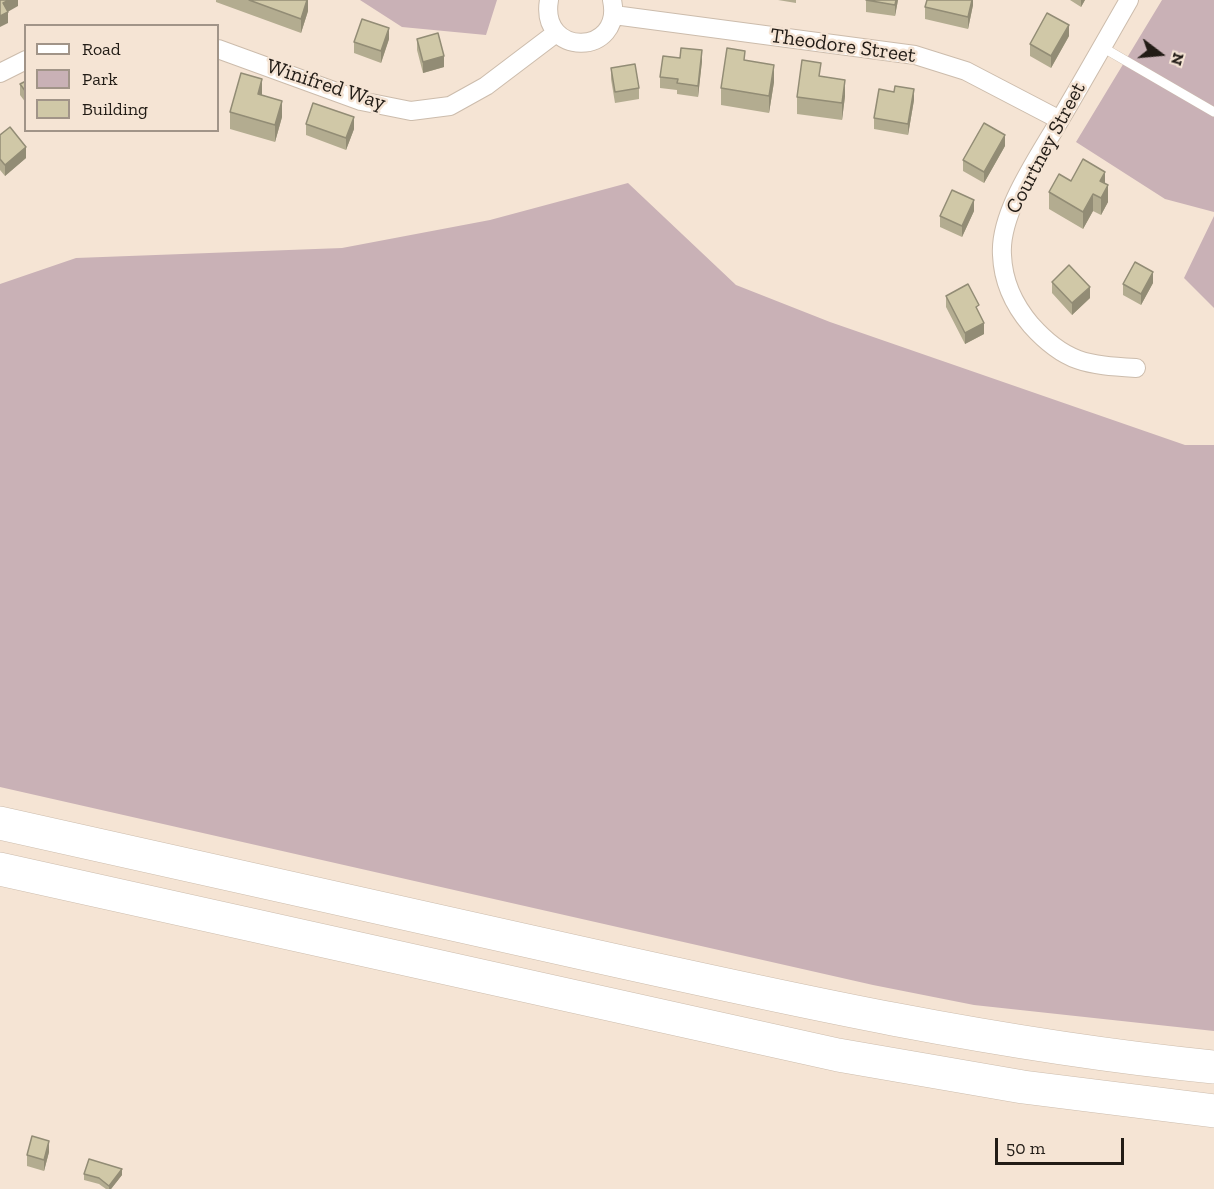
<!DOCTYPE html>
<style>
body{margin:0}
#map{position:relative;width:1214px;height:1189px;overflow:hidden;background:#f5e4d4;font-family:"Zilla Slab",serif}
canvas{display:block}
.legend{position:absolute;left:24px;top:24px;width:195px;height:108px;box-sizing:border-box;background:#f5e4d4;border:2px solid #a19488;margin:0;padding:8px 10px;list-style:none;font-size:18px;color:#221c16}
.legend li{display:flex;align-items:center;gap:12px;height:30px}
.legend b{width:30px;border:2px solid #a19488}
.north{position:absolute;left:1130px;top:24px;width:60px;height:60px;-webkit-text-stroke:4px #f5e4d4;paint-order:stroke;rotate:106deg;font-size:16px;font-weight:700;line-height:24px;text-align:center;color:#221c16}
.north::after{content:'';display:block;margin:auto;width:21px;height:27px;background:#221c16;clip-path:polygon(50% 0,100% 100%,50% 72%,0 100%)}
.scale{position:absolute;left:995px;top:1138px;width:129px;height:27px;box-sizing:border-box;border:3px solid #221c16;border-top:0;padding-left:8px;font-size:18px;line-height:21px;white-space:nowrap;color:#221c16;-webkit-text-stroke:4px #f5e4d4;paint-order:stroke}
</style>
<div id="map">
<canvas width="1214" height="1189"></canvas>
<ul class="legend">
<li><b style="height:8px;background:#fff"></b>Road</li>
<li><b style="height:16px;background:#c9b1b6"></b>Park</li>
<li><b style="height:16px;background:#d0c8a7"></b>Building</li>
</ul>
<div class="north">N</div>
<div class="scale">50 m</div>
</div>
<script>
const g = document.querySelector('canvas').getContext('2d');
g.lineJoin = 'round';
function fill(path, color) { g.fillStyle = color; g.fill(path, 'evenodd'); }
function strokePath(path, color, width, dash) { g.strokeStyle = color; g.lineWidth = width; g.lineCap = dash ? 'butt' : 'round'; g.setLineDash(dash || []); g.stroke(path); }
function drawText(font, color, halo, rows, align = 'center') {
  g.font = font + ' "Zilla Slab",serif'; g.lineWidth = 5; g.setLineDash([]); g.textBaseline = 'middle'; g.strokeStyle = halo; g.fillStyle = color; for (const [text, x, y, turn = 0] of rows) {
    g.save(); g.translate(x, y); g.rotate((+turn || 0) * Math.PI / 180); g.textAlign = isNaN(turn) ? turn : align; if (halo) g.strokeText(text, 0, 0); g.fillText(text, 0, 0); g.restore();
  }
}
const green = new Path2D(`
 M 360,0 L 497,0 L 486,35 L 402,27 Z
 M 1162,0 L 1214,0 L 1214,212 L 1165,199 L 1076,142 Z
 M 628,183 L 736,285 L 830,322 L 1185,445 L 1214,445 L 1214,1031 L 974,1005 L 873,985 L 0,787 L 0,284 L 76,258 L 342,248 L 490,220 Z
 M 1214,216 L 1214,308 L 1184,278 Z`);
const service = new Path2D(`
 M 1102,47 L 1214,112`);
const minor = new Path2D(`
 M 549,0 C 539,58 624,56 612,0
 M 1129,0 C 1106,40 1084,79 1061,118 C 1040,155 999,212 1002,255 C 1003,281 1014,305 1031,325 C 1065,363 1087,365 1136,368
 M 614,15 L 915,55 L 966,71 L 1060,120
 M 218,49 L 361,101 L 411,111 L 450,106 L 486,86 L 556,33
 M 0,73 L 26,60`);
const motorway = new Path2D(`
 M 0,823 C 192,866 385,909 577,952 C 788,999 999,1046 1214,1067
 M 0,869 L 838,1055 L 1023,1087 L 1214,1111`);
const wall = new Path2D(`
 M 216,0 L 308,0 L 308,11 L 301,33 L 216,2 Z
 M 778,0 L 796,0 L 796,3 Z
 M 866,0 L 898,0 L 895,16 L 866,12 Z
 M 973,0 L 973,5 L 968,29 L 925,19 L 925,7 Z
 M 1070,0 L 1085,0 L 1081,7 Z
 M 1069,36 L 1051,68 L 1030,56 L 1030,44 Z
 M 389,39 L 381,63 L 354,53 L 354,42 Z
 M 417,39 L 444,67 L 423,73 L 417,50 Z
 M 702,61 L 698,97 L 677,94 L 677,90 L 660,88 L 660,77 Z
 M 745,61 L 774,82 L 769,113 L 721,105 L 721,88 Z
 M 611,68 L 639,88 L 639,99 L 615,103 L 611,79 Z
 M 821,76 L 845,96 L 842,120 L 797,114 L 797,97 Z
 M 26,81 L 26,103 L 20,95 L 20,84 Z
 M 262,95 L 282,117 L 275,142 L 230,129 L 230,112 Z
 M 914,100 L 908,135 L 874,129 L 874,118 Z
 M 306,124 L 354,129 L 346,150 L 306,135 Z
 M 0,135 L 26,158 L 5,176 L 0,170 Z
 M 1005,146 L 984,183 L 963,171 L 963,160 Z
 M 1071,181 L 1105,183 L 1108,202 L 1101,215 L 1093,211 L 1083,229 L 1049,209 L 1049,192 Z
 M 974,211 L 962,237 L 940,227 L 940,216 Z
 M 1052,282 L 1090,298 L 1072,315 L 1052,293 Z
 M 1153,283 L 1141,305 L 1123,295 L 1123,284 Z
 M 946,296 L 979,313 L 984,334 L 965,344 L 946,307 Z
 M 49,1152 L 44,1171 L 27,1166 L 27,1155 Z
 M 84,1174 L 122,1175 L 111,1189 L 106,1189 L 99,1184 L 84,1180 Z`);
const shadedWall = new Path2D(`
 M 9,0 L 18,0 L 18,6 L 4,14 L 8,12 L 8,23 L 0,27 L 0,16 L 3,3 Z
 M 307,0 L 308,0 L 308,11 L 301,33 L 301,19 Z
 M 896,0 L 898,0 L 895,16 L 895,5 Z
 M 972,0 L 973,0 L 973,5 L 968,29 L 968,17 Z
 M 1081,0 L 1085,0 L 1081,7 Z
 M 1069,25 L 1069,36 L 1051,68 L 1051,56 Z
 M 389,28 L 389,39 L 381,63 L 381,51 Z
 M 702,50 L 702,61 L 698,97 L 698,86 Z
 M 444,56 L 444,67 L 423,73 L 423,62 Z
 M 774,65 L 774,82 L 769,113 L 769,96 Z
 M 262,79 L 262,96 L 258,94 Z
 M 845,80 L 845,96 L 842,120 L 842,103 Z
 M 914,89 L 914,100 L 908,135 L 908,124 Z
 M 282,101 L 282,117 L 275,142 L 275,125 Z
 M 354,117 L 354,129 L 346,150 L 346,138 Z
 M 1005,135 L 1005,146 L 984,183 L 984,172 Z
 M 26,147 L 26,158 L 5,176 L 5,165 Z
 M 1105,172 L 1105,189 L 1100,181 Z
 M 1108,185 L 1108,202 L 1101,215 L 1101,198 Z
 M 1093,194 L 1093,211 L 1083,229 L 1083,212 Z
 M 974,200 L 974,211 L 962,237 L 962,226 Z
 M 1153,272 L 1153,283 L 1141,305 L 1141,294 Z
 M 1090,287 L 1090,298 L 1072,315 L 1072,303 Z
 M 984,323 L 984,334 L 965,344 L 965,333 Z
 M 49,1141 L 49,1152 L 44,1171 L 44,1160 Z
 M 122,1169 L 122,1175 L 111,1189 L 109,1189 L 109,1186 Z`);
const building = new Path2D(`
 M 0,0 L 9,0 L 3,3 L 8,12 L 0,16 Z
 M 249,0 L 307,0 L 301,19 Z
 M 866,0 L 896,0 L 895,5 Z
 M 927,0 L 972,0 L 968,17 L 925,7 Z
 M 1047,13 L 1069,25 L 1051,56 L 1030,44 Z
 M 362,19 L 389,28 L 381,51 L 354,42 Z
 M 438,33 L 444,56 L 423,62 L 417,39 Z
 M 681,48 L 702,50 L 698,86 L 677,83 L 678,79 L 660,77 L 663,56 L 680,58 Z
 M 727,48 L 745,51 L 744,60 L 774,65 L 769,96 L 721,88 Z
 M 802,60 L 821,63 L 819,76 L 845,80 L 842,103 L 797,97 Z
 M 635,64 L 639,88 L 615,92 L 611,68 Z
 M 241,73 L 262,79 L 258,94 L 282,101 L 275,125 L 230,112 Z
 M 26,81 L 26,92 L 20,84 Z
 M 895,86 L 914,89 L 908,124 L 874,118 L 879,89 L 894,92 Z
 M 313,103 L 354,117 L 346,138 L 306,124 Z
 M 984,123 L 1005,135 L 984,172 L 963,160 Z
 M 10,127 L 26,147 L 5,165 L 0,159 L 0,135 Z
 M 1083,159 L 1105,172 L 1100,181 L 1108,185 L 1101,198 L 1093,194 L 1083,212 L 1049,192 L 1059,174 L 1071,181 Z
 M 952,190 L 974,200 L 962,226 L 940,216 Z
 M 1135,262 L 1153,272 L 1141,294 L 1123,284 Z
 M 1069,265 L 1090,287 L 1072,303 L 1052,282 Z
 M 968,284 L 979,305 L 976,307 L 984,323 L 965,333 L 946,296 Z
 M 32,1136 L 49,1141 L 44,1160 L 27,1155 Z
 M 89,1159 L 122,1169 L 109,1186 L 99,1178 L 84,1174 Z`);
const streetNames = [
 ["Theodore Street",843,46,8],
 ["Winifred Way",326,85,18],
 ["Courtney Street",1046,148,-62]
];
fill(green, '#c9b1b6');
strokePath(service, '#ccbcac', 10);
strokePath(minor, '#ccbcac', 20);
strokePath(motorway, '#ccbcac', 34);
strokePath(service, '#fff', 9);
strokePath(minor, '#fff', 18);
strokePath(motorway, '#fff', 33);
fill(wall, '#b3ac90');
fill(shadedWall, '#928c75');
fill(building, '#d0c8a7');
strokePath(building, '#928c75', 1.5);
drawText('21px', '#221c16', '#f5e4d4', streetNames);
</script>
